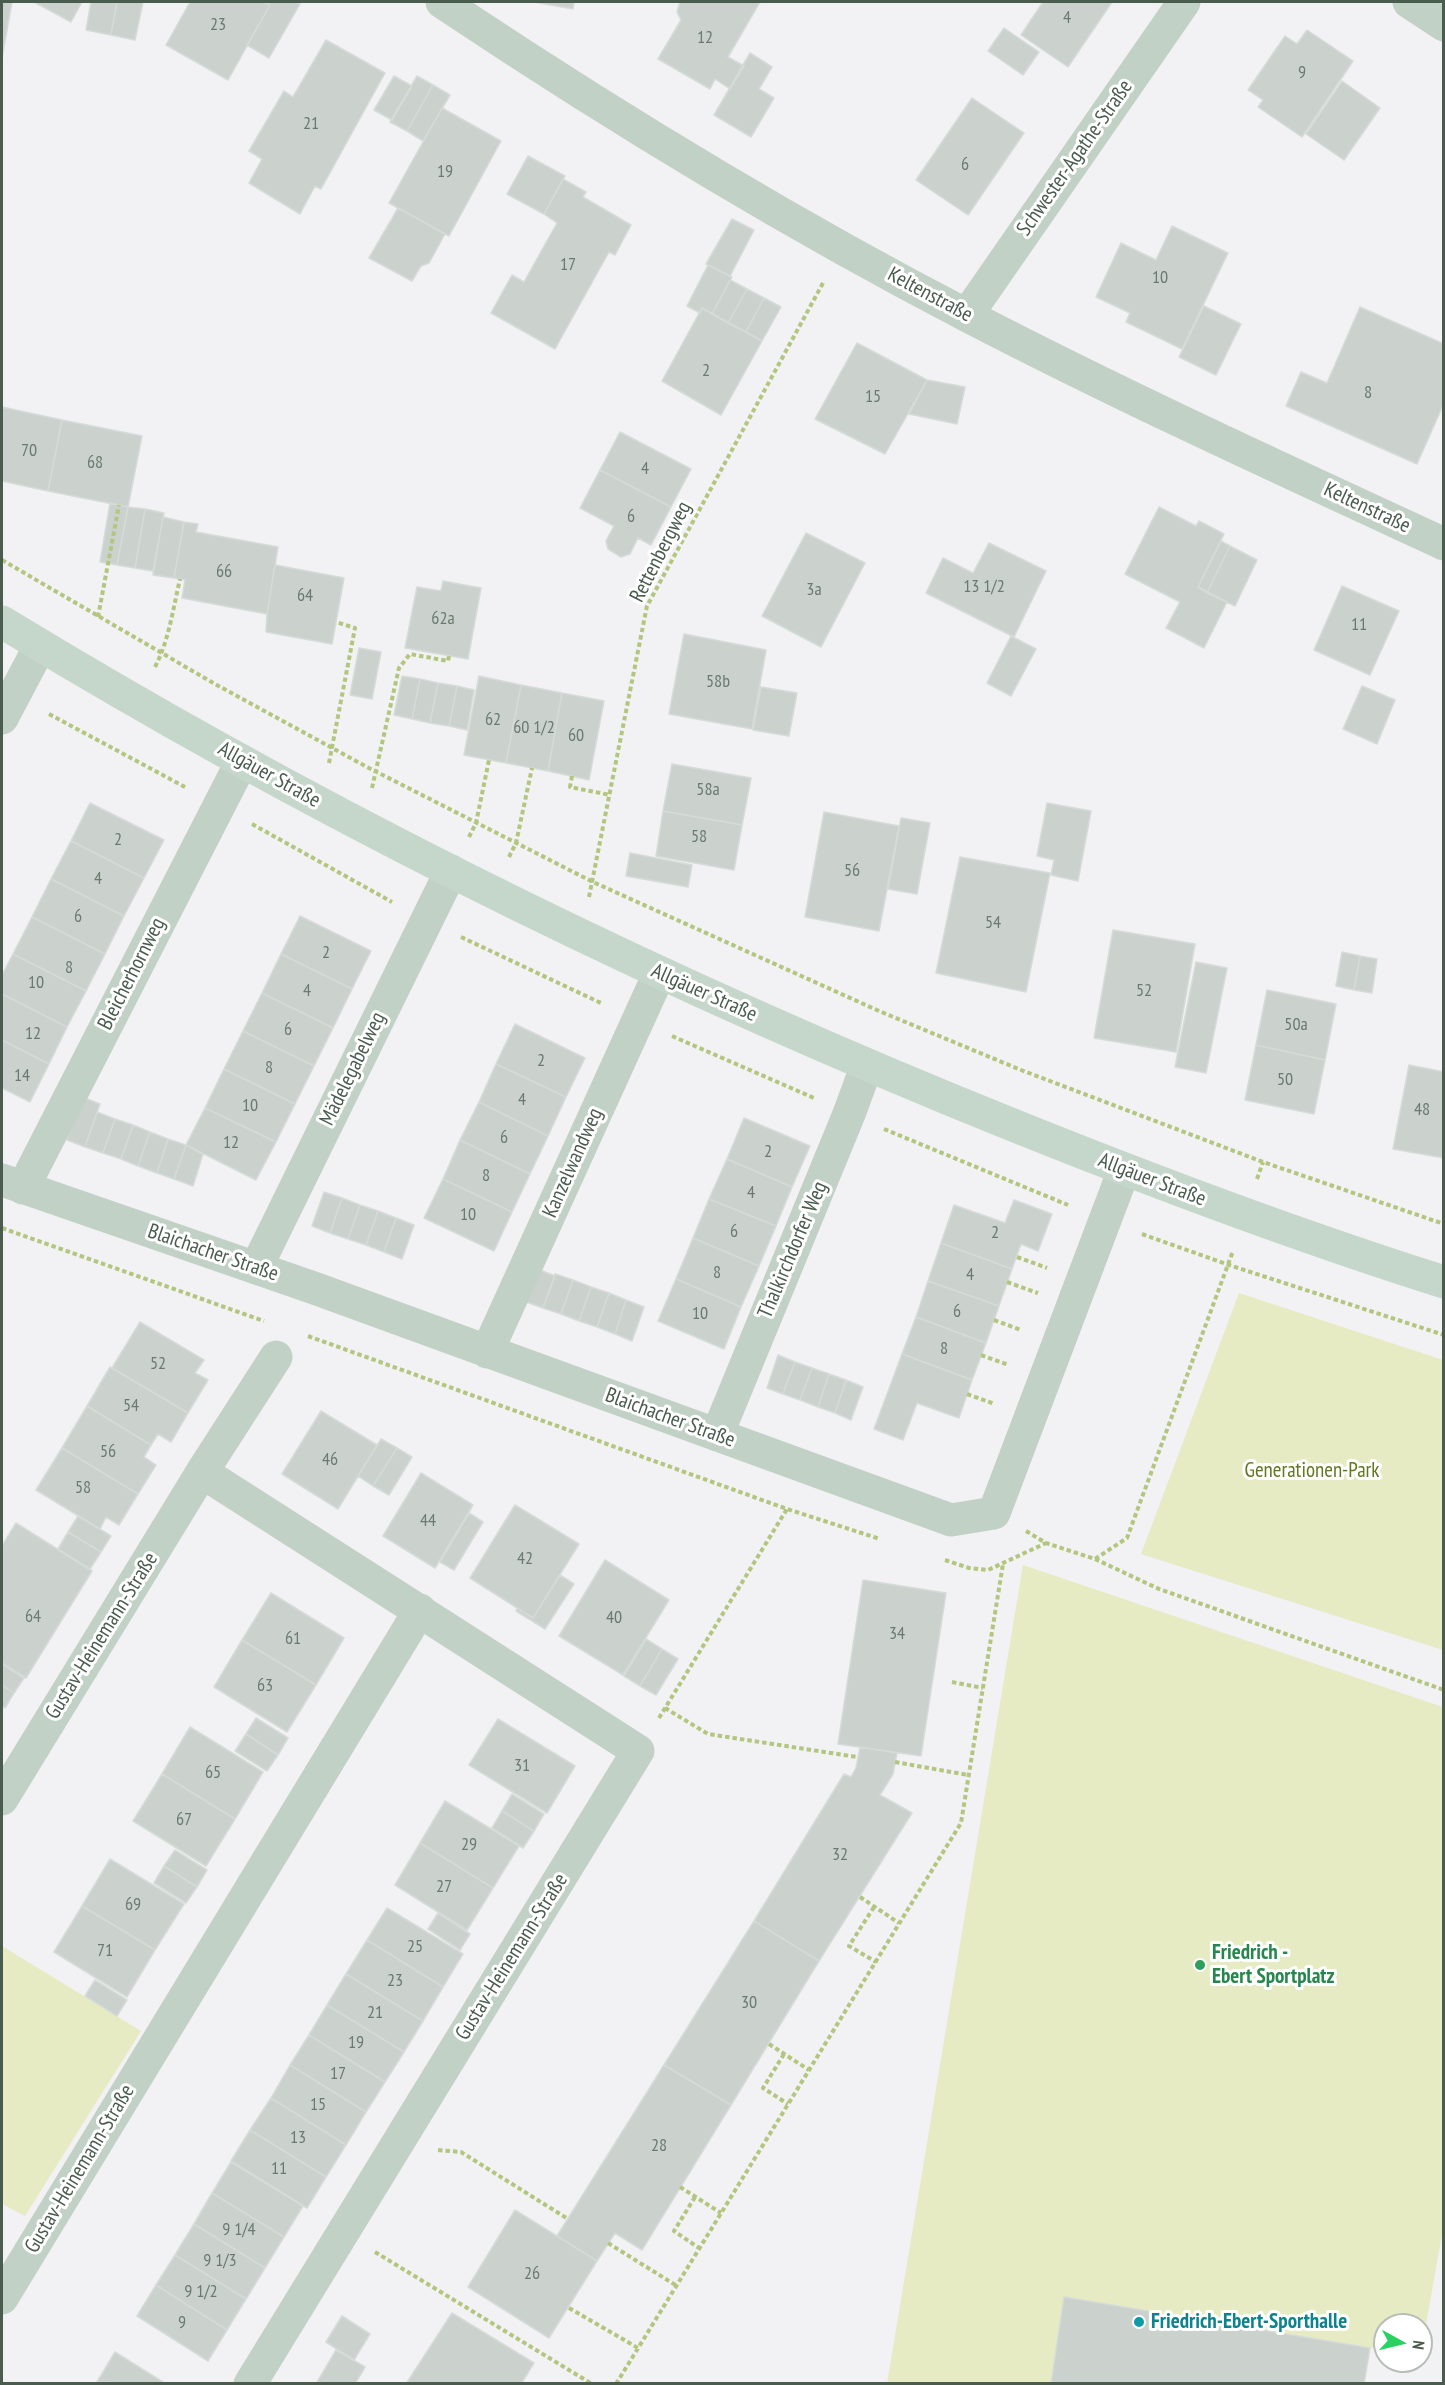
<!DOCTYPE html>
<meta charset="utf-8">
<style>
body{margin:0}
#map{position:relative;width:1445px;height:2385px;overflow:hidden;background:#f2f1f3;font-family:"PT Sans Narrow",sans-serif}
canvas{display:block}
.frame{position:absolute;inset:0;border:3px solid #4a5c4e;pointer-events:none}
.north{position:absolute;left:1373px;top:2313px;width:60px;height:60px;box-sizing:border-box;background:#fff;border:2px solid #b7beb8;border-radius:50%;rotate:98deg;font-size:16px;font-weight:700;line-height:24px;text-align:center;color:#4a5c4e}
.north::after{content:'';display:block;margin:auto;width:21px;height:27px;background:#2ad361;clip-path:polygon(50% 0,100% 100%,50% 72%,0 100%)}
</style>
<div id="map">
<canvas width="1445" height="2385"></canvas>
<div class="frame"></div>
<div class="north">N</div>
</div>
<script>
const g = document.querySelector('canvas').getContext('2d');
g.lineJoin = 'round';
function fill(path, color) { g.fillStyle = color; g.fill(path, 'evenodd'); }
function strokePath(path, color, width, dash) { g.strokeStyle = color; g.lineWidth = width; g.lineCap = dash ? 'butt' : 'round'; g.setLineDash(dash || []); g.stroke(path); }
function drawText(font, color, halo, rows, align = 'center') {
  g.font = font + ' "PT Sans Narrow",sans-serif'; g.lineWidth = 6; g.setLineDash([]); g.textBaseline = 'middle'; g.strokeStyle = halo; g.fillStyle = color; for (const [text, x, y, turn = 0] of rows) {
    g.save(); g.translate(x, y); g.rotate((+turn || 0) * Math.PI / 180); g.textAlign = isNaN(turn) ? turn : align; if (halo) g.strokeText(text, 0, 0); g.fillText(text, 0, 0); g.restore();
  }
}
const green = new Path2D(`
 M 1239,1293 L 1443,1360 L 1443,1650 L 1141,1554 Z
 M 1023,1565 L 1443,1707 L 1444,2223 L 1421,2353 L 1421,2325 L 1385,2325 L 1385,2350 L 1065,2297 L 1051,2383 L 887,2384 Z
 M 2,1946 L 141,2031 L 25,2216 L 2,2204 Z`);
const building = new Path2D(`
 M 2,2 L 12,2 L 2,58 Z
 M 34,2 L 82,2 L 71,22 Z
 M 91,2 L 117,2 L 111,35 L 86,30 Z
 M 117,2 L 143,2 L 135,40 L 111,35 Z
 M 190,2 L 263,2 L 270,5 L 228,80 L 166,45 Z
 M 263,2 L 295,2 L 300,4 L 269,58 L 247,45 L 270,5 Z
 M 534,2 L 574,2 L 573,9 Z
 M 680,2 L 760,2 L 728,57 L 744,66 L 730,89 L 715,79 L 710,89 L 658,59 L 681,20 L 677,12 Z
 M 1043,2 L 1112,2 L 1068,67 L 1021,35 Z
 M 1004,28 L 1039,52 L 1023,75 L 988,51 Z
 M 1307,30 L 1353,61 L 1302,137 L 1258,107 L 1263,100 L 1248,90 L 1285,36 L 1297,44 Z
 M 326,40 L 385,73 L 321,189 L 315,186 L 300,214 L 249,183 L 262,159 L 249,151 L 284,91 L 293,97 Z
 M 750,53 L 772,67 L 759,89 L 774,98 L 751,137 L 714,115 Z
 M 394,76 L 412,86 L 392,120 L 374,110 Z
 M 417,76 L 433,85 L 407,131 L 390,122 Z
 M 1342,81 L 1380,108 L 1344,160 L 1306,134 Z
 M 433,85 L 450,95 L 423,141 L 407,131 Z
 M 972,98 L 1024,133 L 968,215 L 916,180 Z
 M 442,108 L 501,141 L 449,236 L 389,203 Z
 M 528,156 L 565,176 L 544,214 L 507,194 Z
 M 563,179 L 586,192 L 583,197 L 631,225 L 615,255 L 609,252 L 555,349 L 491,313 L 512,275 L 524,282 L 557,223 L 544,214 Z
 M 398,208 L 445,234 L 429,263 L 421,266 L 412,281 L 369,258 Z
 M 732,219 L 754,230 L 730,276 L 706,264 Z
 M 1172,226 L 1228,253 L 1182,349 L 1126,322 L 1130,313 L 1096,297 L 1121,243 L 1156,260 Z
 M 708,265 L 732,277 L 712,314 L 702,308 L 700,313 L 687,306 Z
 M 730,280 L 747,289 L 728,323 L 712,314 Z
 M 747,289 L 764,298 L 746,332 L 728,323 Z
 M 764,298 L 781,307 L 762,341 L 746,332 Z
 M 1204,306 L 1241,324 L 1216,375 L 1179,357 Z
 M 1360,307 L 1444,344 L 1444,403 L 1417,464 L 1286,406 L 1301,372 L 1327,383 Z
 M 702,308 L 762,341 L 721,415 L 662,381 Z
 M 857,343 L 927,380 L 885,454 L 815,419 Z
 M 927,380 L 965,387 L 957,424 L 909,414 Z
 M 2,407 L 62,420 L 48,491 L 2,481 Z
 M 62,420 L 142,436 L 128,507 L 48,491 Z
 M 620,432 L 691,469 L 671,507 L 600,470 Z
 M 600,470 L 671,507 L 651,545 L 638,538 L 630,554 L 621,557 L 608,549 L 606,541 L 614,526 L 580,508 Z
 M 110,503 L 128,507 L 117,565 L 100,562 Z
 M 128,507 L 145,509 L 135,568 L 117,565 Z
 M 1159,507 L 1196,526 L 1199,521 L 1224,534 L 1198,587 L 1227,602 L 1204,648 L 1166,628 L 1180,602 L 1125,574 Z
 M 145,509 L 164,513 L 153,571 L 135,568 Z
 M 163,517 L 184,522 L 174,578 L 153,575 Z
 M 184,522 L 198,524 L 196,532 L 278,547 L 267,614 L 182,598 L 185,580 L 174,578 Z
 M 806,533 L 865,563 L 821,647 L 762,616 Z
 M 1221,541 L 1230,546 L 1207,593 L 1198,587 Z
 M 989,543 L 1046,571 L 1014,637 L 926,593 L 943,558 L 973,573 Z
 M 1230,546 L 1257,560 L 1235,606 L 1207,593 Z
 M 275,565 L 344,578 L 332,644 L 266,632 L 267,614 Z
 M 443,581 L 481,588 L 468,659 L 405,648 L 417,587 L 441,591 Z
 M 1342,586 L 1399,611 L 1370,675 L 1314,650 Z
 M 684,634 L 766,650 L 752,729 L 669,714 Z
 M 1011,636 L 1036,649 L 1011,696 L 987,683 Z
 M 359,648 L 381,652 L 372,699 L 350,695 Z
 M 402,676 L 420,679 L 412,719 L 394,715 Z
 M 479,676 L 521,685 L 506,763 L 464,755 Z
 M 420,679 L 438,683 L 430,723 L 412,719 Z
 M 438,683 L 457,686 L 449,726 L 430,723 Z
 M 521,685 L 562,693 L 548,771 L 506,763 Z
 M 457,686 L 474,690 L 467,730 L 449,726 Z
 M 1362,686 L 1395,700 L 1377,744 L 1343,729 Z
 M 761,687 L 797,693 L 789,736 L 753,730 Z
 M 562,693 L 604,701 L 589,780 L 548,771 Z
 M 672,764 L 751,778 L 742,825 L 663,811 Z
 M 90,803 L 164,840 L 144,878 L 71,841 Z
 M 1047,803 L 1091,811 L 1078,881 L 1051,875 L 1054,860 L 1037,856 Z
 M 663,811 L 742,825 L 734,870 L 656,856 Z
 M 824,812 L 899,826 L 879,931 L 805,917 Z
 M 901,818 L 930,823 L 917,894 L 888,889 Z
 M 71,841 L 144,878 L 124,916 L 51,879 Z
 M 630,853 L 692,865 L 688,887 L 626,876 Z
 M 960,857 L 1050,873 L 1026,992 L 936,973 Z
 M 51,879 L 124,916 L 105,954 L 32,917 Z
 M 300,916 L 371,951 L 352,989 L 281,954 Z
 M 32,917 L 105,954 L 86,991 L 13,954 Z
 M 1113,930 L 1195,944 L 1176,1052 L 1094,1038 Z
 M 1342,952 L 1360,956 L 1354,990 L 1336,986 Z
 M 13,954 L 86,991 L 67,1027 L 2,994 L 2,975 Z
 M 281,954 L 352,989 L 333,1028 L 262,993 Z
 M 1360,956 L 1377,959 L 1372,993 L 1354,990 Z
 M 1196,962 L 1227,968 L 1206,1073 L 1175,1067 Z
 M 1267,990 L 1336,1004 L 1325,1060 L 1256,1045 Z
 M 262,993 L 333,1028 L 314,1066 L 243,1031 Z
 M 2,994 L 67,1027 L 49,1064 L 2,1040 Z
 M 515,1024 L 585,1058 L 566,1097 L 496,1064 Z
 M 243,1031 L 314,1066 L 295,1104 L 224,1069 Z
 M 2,1040 L 49,1064 L 30,1102 L 2,1088 Z
 M 1256,1045 L 1325,1060 L 1314,1114 L 1245,1100 Z
 M 496,1064 L 566,1097 L 548,1136 L 479,1102 Z
 M 1409,1065 L 1444,1072 L 1444,1158 L 1393,1149 Z
 M 224,1069 L 295,1104 L 276,1142 L 205,1108 Z
 M 82,1097 L 100,1104 L 85,1147 L 67,1140 Z
 M 479,1102 L 548,1136 L 530,1174 L 460,1140 Z
 M 205,1108 L 276,1142 L 256,1180 L 186,1145 Z
 M 97,1112 L 115,1119 L 103,1153 L 85,1147 Z
 M 744,1118 L 810,1146 L 792,1187 L 727,1159 Z
 M 115,1119 L 133,1125 L 121,1159 L 103,1153 Z
 M 133,1125 L 150,1132 L 138,1166 L 121,1159 Z
 M 150,1132 L 168,1139 L 157,1173 L 138,1166 Z
 M 168,1139 L 186,1145 L 174,1179 L 157,1173 Z
 M 460,1140 L 530,1174 L 512,1212 L 443,1179 Z
 M 186,1145 L 203,1154 L 193,1186 L 174,1179 Z
 M 727,1159 L 792,1187 L 776,1226 L 709,1199 Z
 M 443,1179 L 512,1212 L 494,1251 L 424,1218 Z
 M 324,1192 L 342,1198 L 330,1233 L 312,1226 Z
 M 342,1198 L 360,1205 L 348,1239 L 330,1233 Z
 M 709,1199 L 776,1226 L 759,1266 L 693,1238 Z
 M 1014,1200 L 1052,1214 L 1038,1251 L 1021,1244 L 1012,1269 L 941,1243 L 954,1205 L 1005,1223 Z
 M 360,1205 L 378,1211 L 366,1245 L 348,1239 Z
 M 378,1211 L 396,1218 L 384,1252 L 366,1245 Z
 M 396,1218 L 414,1225 L 402,1259 L 384,1252 Z
 M 693,1238 L 759,1266 L 741,1307 L 676,1279 Z
 M 941,1243 L 1012,1269 L 999,1306 L 928,1281 Z
 M 535,1268 L 555,1276 L 543,1308 L 521,1300 Z
 M 555,1274 L 573,1280 L 561,1314 L 543,1308 Z
 M 676,1279 L 741,1307 L 724,1349 L 658,1321 Z
 M 573,1280 L 591,1287 L 579,1321 L 561,1314 Z
 M 928,1281 L 999,1306 L 986,1343 L 916,1317 Z
 M 591,1287 L 609,1293 L 597,1327 L 579,1321 Z
 M 609,1293 L 626,1300 L 615,1334 L 597,1327 Z
 M 626,1300 L 644,1307 L 632,1341 L 615,1334 Z
 M 916,1317 L 986,1343 L 972,1380 L 902,1354 Z
 M 140,1322 L 204,1360 L 195,1373 L 208,1380 L 188,1413 L 112,1368 Z
 M 902,1354 L 972,1380 L 959,1418 L 917,1403 L 903,1440 L 874,1429 Z
 M 778,1355 L 795,1362 L 783,1394 L 767,1388 Z
 M 795,1362 L 812,1368 L 800,1400 L 783,1394 Z
 M 110,1367 L 188,1413 L 171,1442 L 158,1434 L 151,1445 L 87,1406 Z
 M 812,1368 L 829,1374 L 818,1407 L 800,1400 Z
 M 829,1374 L 846,1380 L 835,1413 L 818,1407 Z
 M 846,1380 L 863,1387 L 851,1420 L 835,1413 Z
 M 87,1406 L 151,1445 L 144,1457 L 156,1465 L 138,1494 L 62,1448 Z
 M 321,1411 L 377,1445 L 338,1509 L 282,1474 Z
 M 381,1439 L 397,1448 L 373,1486 L 358,1476 Z
 M 62,1448 L 138,1494 L 119,1525 L 106,1517 L 100,1529 L 36,1490 Z
 M 397,1448 L 412,1457 L 389,1495 L 373,1486 Z
 M 421,1473 L 473,1505 L 435,1568 L 383,1536 Z
 M 515,1505 L 579,1544 L 533,1618 L 470,1578 Z
 M 469,1513 L 483,1522 L 454,1570 L 440,1562 Z
 M 78,1516 L 111,1536 L 101,1552 L 68,1532 Z
 M 16,1523 L 92,1571 L 26,1678 L 2,1663 L 2,1546 Z
 M 68,1532 L 101,1552 L 90,1569 L 58,1549 Z
 M 605,1560 L 669,1600 L 623,1675 L 559,1636 Z
 M 560,1575 L 574,1584 L 545,1629 L 516,1611 L 517,1608 L 533,1618 Z
 M 863,1580 L 946,1593 L 921,1756 L 838,1744 Z
 M 271,1593 L 344,1638 L 316,1685 L 242,1640 Z
 M 646,1639 L 662,1649 L 640,1686 L 624,1676 Z
 M 242,1640 L 316,1685 L 287,1732 L 214,1687 Z
 M 662,1649 L 678,1659 L 656,1695 L 640,1686 Z
 M 2,1664 L 24,1678 L 14,1693 L 2,1685 Z
 M 2,1685 L 14,1693 L 5,1708 L 2,1706 Z
 M 256,1718 L 288,1738 L 278,1755 L 246,1734 Z
 M 498,1719 L 575,1766 L 547,1813 L 469,1765 Z
 M 190,1727 L 263,1772 L 235,1819 L 162,1774 Z
 M 246,1734 L 278,1755 L 267,1771 L 235,1751 Z
 M 860,1747 L 897,1753 L 893,1774 L 880,1795 L 912,1813 L 819,1961 L 754,1921 L 844,1774 L 851,1777 L 856,1768 Z
 M 162,1774 L 235,1819 L 206,1866 L 133,1821 Z
 M 512,1794 L 544,1814 L 534,1831 L 502,1811 Z
 M 445,1801 L 519,1846 L 493,1888 L 420,1843 Z
 M 502,1811 L 534,1831 L 523,1848 L 492,1828 Z
 M 420,1843 L 493,1888 L 467,1930 L 395,1885 Z
 M 175,1850 L 207,1870 L 197,1887 L 164,1866 Z
 M 110,1859 L 184,1904 L 155,1950 L 82,1906 Z
 M 164,1866 L 197,1887 L 186,1903 L 154,1883 Z
 M 82,1906 L 155,1950 L 127,1997 L 54,1952 Z
 M 387,1908 L 463,1954 L 443,1987 L 367,1940 Z
 M 438,1913 L 470,1934 L 460,1950 L 428,1929 Z
 M 754,1921 L 819,1961 L 731,2105 L 664,2065 Z
 M 367,1940 L 443,1987 L 423,2021 L 346,1974 Z
 M 346,1974 L 423,2021 L 404,2052 L 327,2005 Z
 M 95,1980 L 127,2000 L 117,2016 L 85,1996 Z
 M 327,2005 L 404,2052 L 385,2082 L 309,2035 Z
 M 309,2035 L 385,2082 L 366,2112 L 290,2065 Z
 M 290,2065 L 366,2112 L 346,2145 L 271,2098 Z
 M 664,2065 L 731,2105 L 642,2250 L 615,2233 L 597,2261 L 557,2236 Z
 M 271,2098 L 346,2145 L 326,2177 L 250,2130 Z
 M 250,2130 L 326,2177 L 307,2208 L 231,2161 Z
 M 231,2162 L 303,2206 L 284,2237 L 212,2193 Z
 M 212,2193 L 284,2237 L 265,2268 L 194,2224 Z
 M 515,2210 L 597,2261 L 549,2338 L 468,2287 Z
 M 194,2224 L 265,2268 L 246,2299 L 175,2255 Z
 M 175,2255 L 246,2299 L 227,2330 L 156,2285 Z
 M 156,2285 L 227,2330 L 208,2361 L 137,2316 Z
 M 1064,2297 L 1370,2348 L 1364,2384 L 1051,2384 Z
 M 452,2313 L 534,2363 L 521,2384 L 406,2384 Z
 M 342,2316 L 370,2334 L 354,2360 L 326,2342 Z
 M 336,2350 L 365,2367 L 355,2384 L 316,2384 Z
 M 115,2352 L 166,2384 L 97,2382 Z`);
const path = new Path2D(`
 M 2,560 L 215,684 L 367,767 L 593,882 L 879,1011 L 1021,1070 L 1263,1162 L 1444,1224
 M 98,617 L 119,505
 M 155,667 C 169,640 173,609 180,579
 M 49,714 L 185,787
 M 329,763 L 355,628 L 336,622
 M 572,776 L 570,787 L 610,795
 M 372,788 L 399,668 L 410,654 L 448,661 L 449,656
 M 252,824 L 392,902
 M 469,837 L 476,823 L 489,760
 M 509,857 L 516,843 L 532,768
 M 589,897 L 647,606 L 823,283
 M 461,937 L 603,1004
 M 672,1036 L 814,1098
 M 884,1129 L 1068,1205
 M 1257,1179 L 1263,1162
 M 2,1228 L 264,1321
 M 1142,1234 L 1229,1265 L 1444,1335
 M 1017,1257 L 1047,1268
 M 1007,1282 L 1038,1293
 M 994,1320 L 1021,1330
 M 308,1336 L 787,1509 L 880,1539
 M 981,1355 L 1009,1365
 M 967,1394 L 995,1404
 M 1026,1531 L 1046,1543 L 1095,1559 L 1127,1538 L 1233,1251
 M 1095,1559 L 1159,1589 L 1444,1690
 M 945,1560 L 969,1568 L 988,1570 L 1046,1543
 M 952,1682 L 983,1688
 M 665,1708 L 708,1734 L 857,1757
 M 659,1718 L 787,1509
 M 895,1762 L 968,1775
 M 860,1897 L 899,1923
 M 874,1907 L 849,1946 L 876,1962
 M 769,2044 L 809,2070
 M 784,2054 L 763,2088 L 788,2104
 M 438,2150 L 461,2152 L 568,2219
 M 680,2187 L 721,2213
 M 695,2197 L 674,2231 L 699,2248
 M 608,2243 L 677,2286
 M 375,2252 L 592,2384
 M 569,2308 L 638,2348
 M 616,2384 L 961,1823 L 1003,1564`);
const minor = new Path2D(`
 M 442,2 C 611,115 787,222 968,316 C 1124,397 1284,470 1444,544
 M 1409,2 L 1444,25
 M 967,315 L 1184,2
 M 2,718 L 40,646
 M 2,1180 L 314,1288 L 951,1520 L 994,1513 L 1124,1170
 M 23,1188 L 242,761
 M 256,1268 L 451,871
 M 487,1352 L 659,974
 M 717,1435 L 849,1114 L 867,1065
 M 202,1472 L 276,1357
 M 2,1799 L 202,1472 L 638,1751 L 250,2384
 M 2,2298 L 420,1610`);
const secondary = new Path2D(`
 M 2,622 C 304,806 622,964 949,1099 C 1112,1166 1276,1229 1444,1282`);
const markers = [
 [1200,1965,6,"#2e9e5b"],
 [1139,2322,6,"#0f9aa8"]
];
const numberNames = [
 ["4",1067,18],
 ["23",218,25],
 ["12",705,38],
 ["9",1302,73],
 ["21",311,124],
 ["6",965,165],
 ["19",445,172],
 ["17",568,265],
 ["10",1160,278],
 ["2",706,371],
 ["8",1368,393],
 ["15",873,397],
 ["70",29,451],
 ["68",95,463],
 ["4",645,469],
 ["6",631,517],
 ["66",224,572],
 ["13 1/2",984,587],
 ["3a",814,590],
 ["64",305,596],
 ["62a",443,619],
 ["11",1359,625],
 ["58b",718,682],
 ["62",493,720],
 ["60 1/2",534,728],
 ["60",576,736],
 ["58a",708,790],
 ["58",699,837],
 ["2",118,840],
 ["56",852,871],
 ["4",98,879],
 ["6",78,917],
 ["54",993,923],
 ["2",326,953],
 ["8",69,968],
 ["10",36,983],
 ["4",307,991],
 ["52",1144,991],
 ["50a",1296,1025],
 ["6",288,1030],
 ["12",33,1034],
 ["2",541,1061],
 ["8",269,1068],
 ["14",22,1076],
 ["50",1285,1080],
 ["4",522,1100],
 ["10",250,1106],
 ["48",1422,1110],
 ["6",504,1138],
 ["12",231,1143],
 ["2",768,1152],
 ["8",486,1176],
 ["4",751,1193],
 ["10",468,1215],
 ["6",734,1232],
 ["2",995,1233],
 ["8",717,1273],
 ["4",970,1275],
 ["6",957,1312],
 ["10",700,1314],
 ["8",944,1349],
 ["52",158,1364],
 ["54",131,1406],
 ["56",108,1452],
 ["46",330,1460],
 ["58",83,1488],
 ["44",428,1521],
 ["42",525,1559],
 ["64",33,1617],
 ["40",614,1618],
 ["34",897,1634],
 ["61",293,1639],
 ["63",265,1686],
 ["31",522,1766],
 ["65",213,1773],
 ["67",184,1820],
 ["29",469,1845],
 ["32",840,1855],
 ["27",444,1887],
 ["69",133,1905],
 ["25",415,1947],
 ["71",105,1951],
 ["23",395,1981],
 ["30",749,2003],
 ["21",375,2013],
 ["19",356,2043],
 ["17",338,2074],
 ["15",318,2105],
 ["13",298,2138],
 ["28",659,2146],
 ["11",279,2169],
 ["9 1/4",239,2230],
 ["9 1/3",220,2261],
 ["26",532,2274],
 ["9 1/2",201,2292],
 ["9",182,2323]
];
const streetNames = [
 ["Schwester-Agathe-Straße",1075,158,-55],
 ["Keltenstraße",930,295,28],
 ["Keltenstraße",1367,508,25],
 ["Rettenbergweg",661,552,-63],
 ["Allgäuer Straße",269,775,29],
 ["Bleicherhornweg",132,974,-63],
 ["Allgäuer Straße",704,993,24],
 ["Mädelegabelweg",353,1069,-64],
 ["Kanzelwandweg",573,1163,-66],
 ["Allgäuer Straße",1152,1180,21],
 ["Thalkirchdorfer Weg",793,1250,-67],
 ["Blaichacher Straße",213,1253,19],
 ["Blaichacher Straße",670,1418,20],
 ["Gustav-Heinemann-Straße",102,1636,-58],
 ["Gustav-Heinemann-Straße",512,1957,-58],
 ["Gustav-Heinemann-Straße",80,2169,-59]
];
const parkNames = [
 ["Generationen-Park",1312,1471]
];
const leisureNames = [
 ["Friedrich -",1212,1953],
 ["Ebert Sportplatz",1212,1977]
];
const cultureNames = [
 ["Friedrich-Ebert-Sporthalle",1151,2322]
];
fill(green, '#e6ebc4');
fill(building, '#cbd2ce');
strokePath(building, '#d5dbd8', 1.5);
strokePath(path, '#b3c67f', 4, [4.5, 3]);
strokePath(minor, '#c2d1c6', 33);
strokePath(secondary, '#c5d7ca', 33);
for (const [x, y, r, color] of markers) { const dot = new Path2D(); dot.arc(x, y, r, 0, 2 * Math.PI); g.fillStyle = color; g.fill(dot); strokePath(dot, '#fff', 2); }
drawText('18px', '#6a7a6e', null, numberNames);
drawText('21px', '#4a5c4e', '#fff', streetNames);
drawText('21px', '#617820', '#fff', parkNames);
drawText('bold 21px', '#27864d', '#fff', leisureNames, 'left');
drawText('bold 21px', '#0d838f', '#fff', cultureNames, 'left');
</script>
